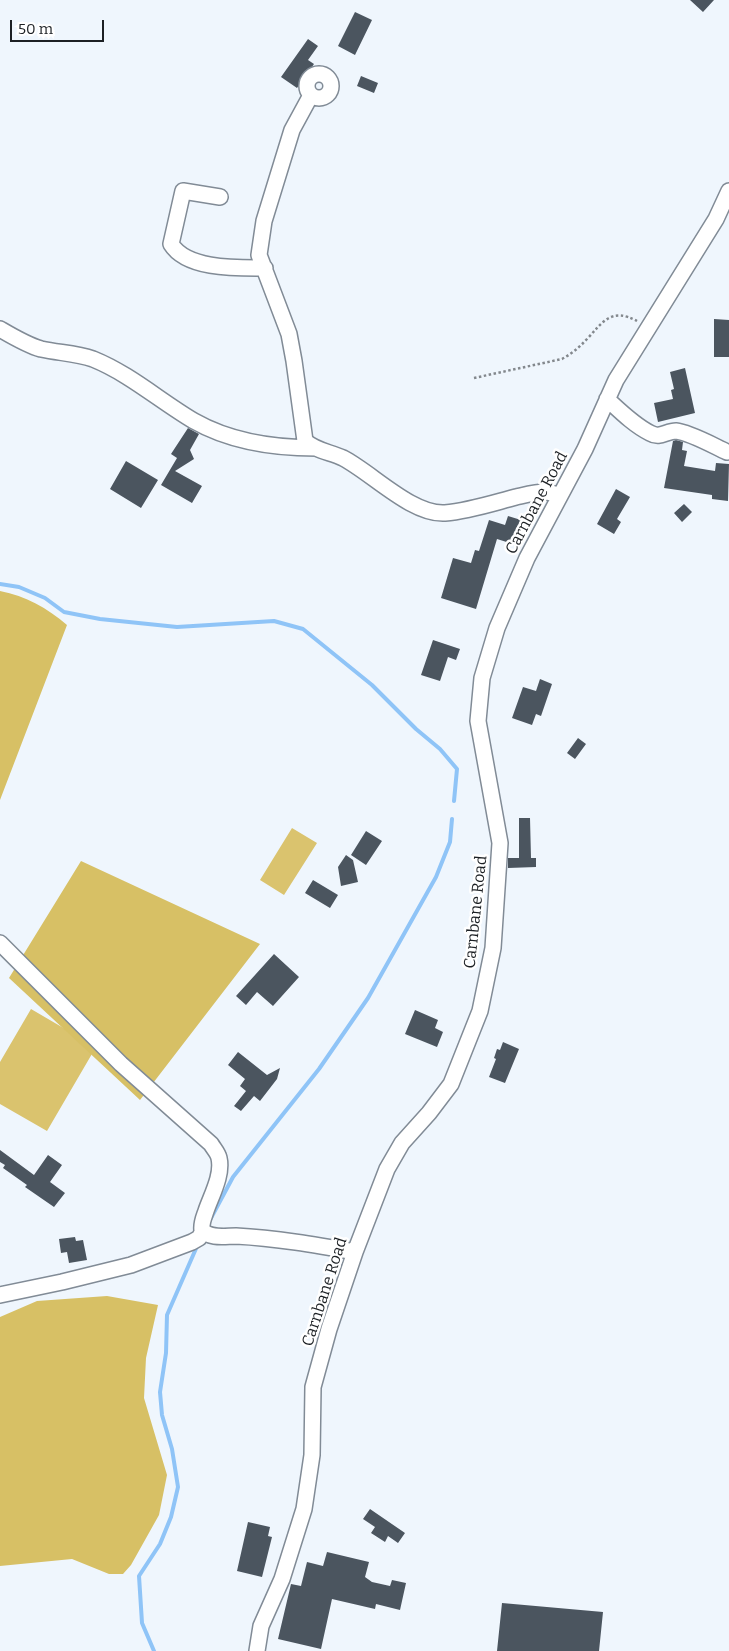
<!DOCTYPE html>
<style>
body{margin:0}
#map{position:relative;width:729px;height:1651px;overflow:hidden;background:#eff6fd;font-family:Bitter,serif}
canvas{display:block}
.scale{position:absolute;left:10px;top:20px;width:94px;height:22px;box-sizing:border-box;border:2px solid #1c2024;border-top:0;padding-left:6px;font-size:15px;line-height:18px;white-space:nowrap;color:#1c2024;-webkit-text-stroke:4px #fff;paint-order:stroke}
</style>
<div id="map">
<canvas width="729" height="1651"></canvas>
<div class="scale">50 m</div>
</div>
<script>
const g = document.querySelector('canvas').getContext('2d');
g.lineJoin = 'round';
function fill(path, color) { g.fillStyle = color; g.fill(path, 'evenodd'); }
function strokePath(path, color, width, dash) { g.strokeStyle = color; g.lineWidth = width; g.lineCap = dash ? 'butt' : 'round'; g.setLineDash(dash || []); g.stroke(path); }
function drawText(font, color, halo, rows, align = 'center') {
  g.font = font + ' Bitter,serif'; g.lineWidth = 5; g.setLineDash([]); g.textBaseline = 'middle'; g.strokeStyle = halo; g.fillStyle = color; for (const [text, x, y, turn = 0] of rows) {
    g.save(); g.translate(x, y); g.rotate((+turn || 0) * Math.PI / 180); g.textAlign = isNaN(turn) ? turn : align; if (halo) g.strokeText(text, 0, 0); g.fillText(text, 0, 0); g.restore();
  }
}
const green = new Path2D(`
 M 292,828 L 317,843 L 284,895 L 260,880 Z
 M 31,1009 L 96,1047 L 47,1131 L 0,1104 L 0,1062 Z`);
const forest = new Path2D(`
 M 0,591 C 26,596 47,608 67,625 L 0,800 Z
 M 81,861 L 260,944 L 140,1100 L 9,978 Z
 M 107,1296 L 158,1305 L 146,1358 L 144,1398 L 167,1475 L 159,1515 L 131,1565 L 123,1574 L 109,1574 L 72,1559 L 0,1566 L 0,1317 L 37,1301 Z`);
const stream = new Path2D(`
 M 0,584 L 19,587 L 45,598 L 64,612 L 100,619 L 177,627 L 274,621 L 303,629 L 372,685 L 416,729 L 440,749 L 457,769 L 454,801
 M 211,1218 L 233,1177 L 319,1069 L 368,998 L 436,877 L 450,842 L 452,819
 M 154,1651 L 142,1623 L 139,1576 L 160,1544 L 171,1517 L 178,1487 L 172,1449 L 162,1415 L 160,1392 L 166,1353 L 167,1315 L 198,1244`);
const building = new Path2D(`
 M 690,0 L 714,0 L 703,12 Z
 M 355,12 L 372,20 L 355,55 L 338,46 Z
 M 308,39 L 318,46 L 308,60 L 314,64 L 297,88 L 281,77 Z
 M 361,76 L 378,83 L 374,93 L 357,86 Z
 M 714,319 L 729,320 L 729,357 L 714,357 Z
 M 685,368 L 695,413 L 658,422 L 654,403 L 673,399 L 671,390 L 674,389 L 670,372 Z
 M 188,428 L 199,434 L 190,450 L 194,459 L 175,471 L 202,486 L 192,503 L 161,485 L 177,458 L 171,454 Z
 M 676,440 L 683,442 L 682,450 L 687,451 L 684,466 L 715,471 L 716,463 L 729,464 L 728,501 L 712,499 L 712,495 L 664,488 L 673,441 Z
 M 126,461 L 158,480 L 141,508 L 110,489 Z
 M 616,489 L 630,497 L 617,519 L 621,522 L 614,534 L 597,524 Z
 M 684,504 L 692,512 L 682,522 L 674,513 Z
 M 508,516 L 521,520 L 513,544 L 497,539 L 476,609 L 441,598 L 453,558 L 471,563 L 475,550 L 479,551 L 489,520 L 505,525 Z
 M 433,640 L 460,649 L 456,660 L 448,657 L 440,681 L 421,675 Z
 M 540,679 L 552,684 L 541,716 L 536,714 L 532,725 L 512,718 L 523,687 L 536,691 Z
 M 578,738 L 586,744 L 575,759 L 567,753 Z
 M 519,818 L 530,818 L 531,858 L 536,858 L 536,867 L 508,868 L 508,858 L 519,858 Z
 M 366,831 L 382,841 L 366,865 L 351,855 Z
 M 346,855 L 353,860 L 358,882 L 341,886 L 338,867 Z
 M 313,880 L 338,895 L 330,908 L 305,893 Z
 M 274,954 L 299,977 L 273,1006 L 257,992 L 246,1005 L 236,996 Z
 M 415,1010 L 438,1020 L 435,1028 L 443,1032 L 437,1047 L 405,1034 Z
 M 503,1042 L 519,1049 L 505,1083 L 489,1077 L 496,1059 L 494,1058 L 497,1049 L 500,1050 Z
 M 238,1052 L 267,1075 L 280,1068 L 277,1079 L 260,1101 L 254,1096 L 241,1111 L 234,1106 L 246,1091 L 240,1086 L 245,1079 L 228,1065 Z
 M 0,1150 L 34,1175 L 48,1155 L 62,1165 L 50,1182 L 65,1193 L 54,1207 L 25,1187 L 27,1185 L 3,1168 L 5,1165 L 0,1162 Z
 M 75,1237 L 76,1241 L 83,1240 L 87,1260 L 69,1263 L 67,1252 L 61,1253 L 59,1239 Z
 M 370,1509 L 405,1533 L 398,1543 L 388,1536 L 385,1542 L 371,1533 L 375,1527 L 363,1519 Z
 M 248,1522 L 270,1527 L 268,1536 L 272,1537 L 262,1577 L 237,1571 Z
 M 327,1552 L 369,1562 L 365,1577 L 372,1582 L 390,1586 L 392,1580 L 406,1583 L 400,1610 L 376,1604 L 375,1609 L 332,1599 L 321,1649 L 278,1639 L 291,1584 L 301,1586 L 307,1562 L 323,1566 Z
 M 502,1603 L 603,1612 L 599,1651 L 497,1651 Z`);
const path = new Path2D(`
 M 474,378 L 562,359 C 571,354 579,348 587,339 C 603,322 611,307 637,321`);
const minor = new Path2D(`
 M307 86a12 12 0 1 1 24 0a12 12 0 1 1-24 0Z
 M 311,95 L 292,130 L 264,221 L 259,255 L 289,334 L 294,361 L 305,441 C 316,451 330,452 343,458 C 372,473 412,515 445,513 C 469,511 493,503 516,497 C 525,495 536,492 546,492 C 550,492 556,495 560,496
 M 220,197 L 183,191 L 171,244 C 187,270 238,268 265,268
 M 0,329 C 12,336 27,345 41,349 C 59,353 76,353 93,359 C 130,374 160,401 194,421 C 231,442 273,448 316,448
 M 607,399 C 620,411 634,425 650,433 C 660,439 666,431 676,431 C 689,432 714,446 727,452
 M 0,943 L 121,1064 L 211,1144 C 214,1149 218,1153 219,1158 C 223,1175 211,1196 206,1211 C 204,1217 201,1223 202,1230 C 210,1239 225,1236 236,1236 C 276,1238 316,1245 355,1252
 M 0,1295 L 62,1282 L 131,1265 L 192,1242 L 199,1238 L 203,1231
 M 257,1651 L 261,1626 L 282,1579 L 304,1509 L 312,1455 L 313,1387 L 329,1329 L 355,1252 L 387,1169 L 402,1143 L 429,1113 L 451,1084 L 480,1011 L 493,948 L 500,843 L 478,721 L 482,678 L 497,628 L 527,558 L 585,449 L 616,380 L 716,219 L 729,191`);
const streetNames = [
 ["Carnbane Road",537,503,-62],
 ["Carnbane Road",476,912,-84],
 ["Carnbane Road",325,1292,-72]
];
fill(green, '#dac36e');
fill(forest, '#d7c065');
strokePath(stream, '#8fc4f7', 4);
fill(building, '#4b555f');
strokePath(minor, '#818b96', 18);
strokePath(path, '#83888d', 2.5, [2.5, 2.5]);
strokePath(minor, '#fff', 15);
drawText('16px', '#1c2024', '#fff', streetNames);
</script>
